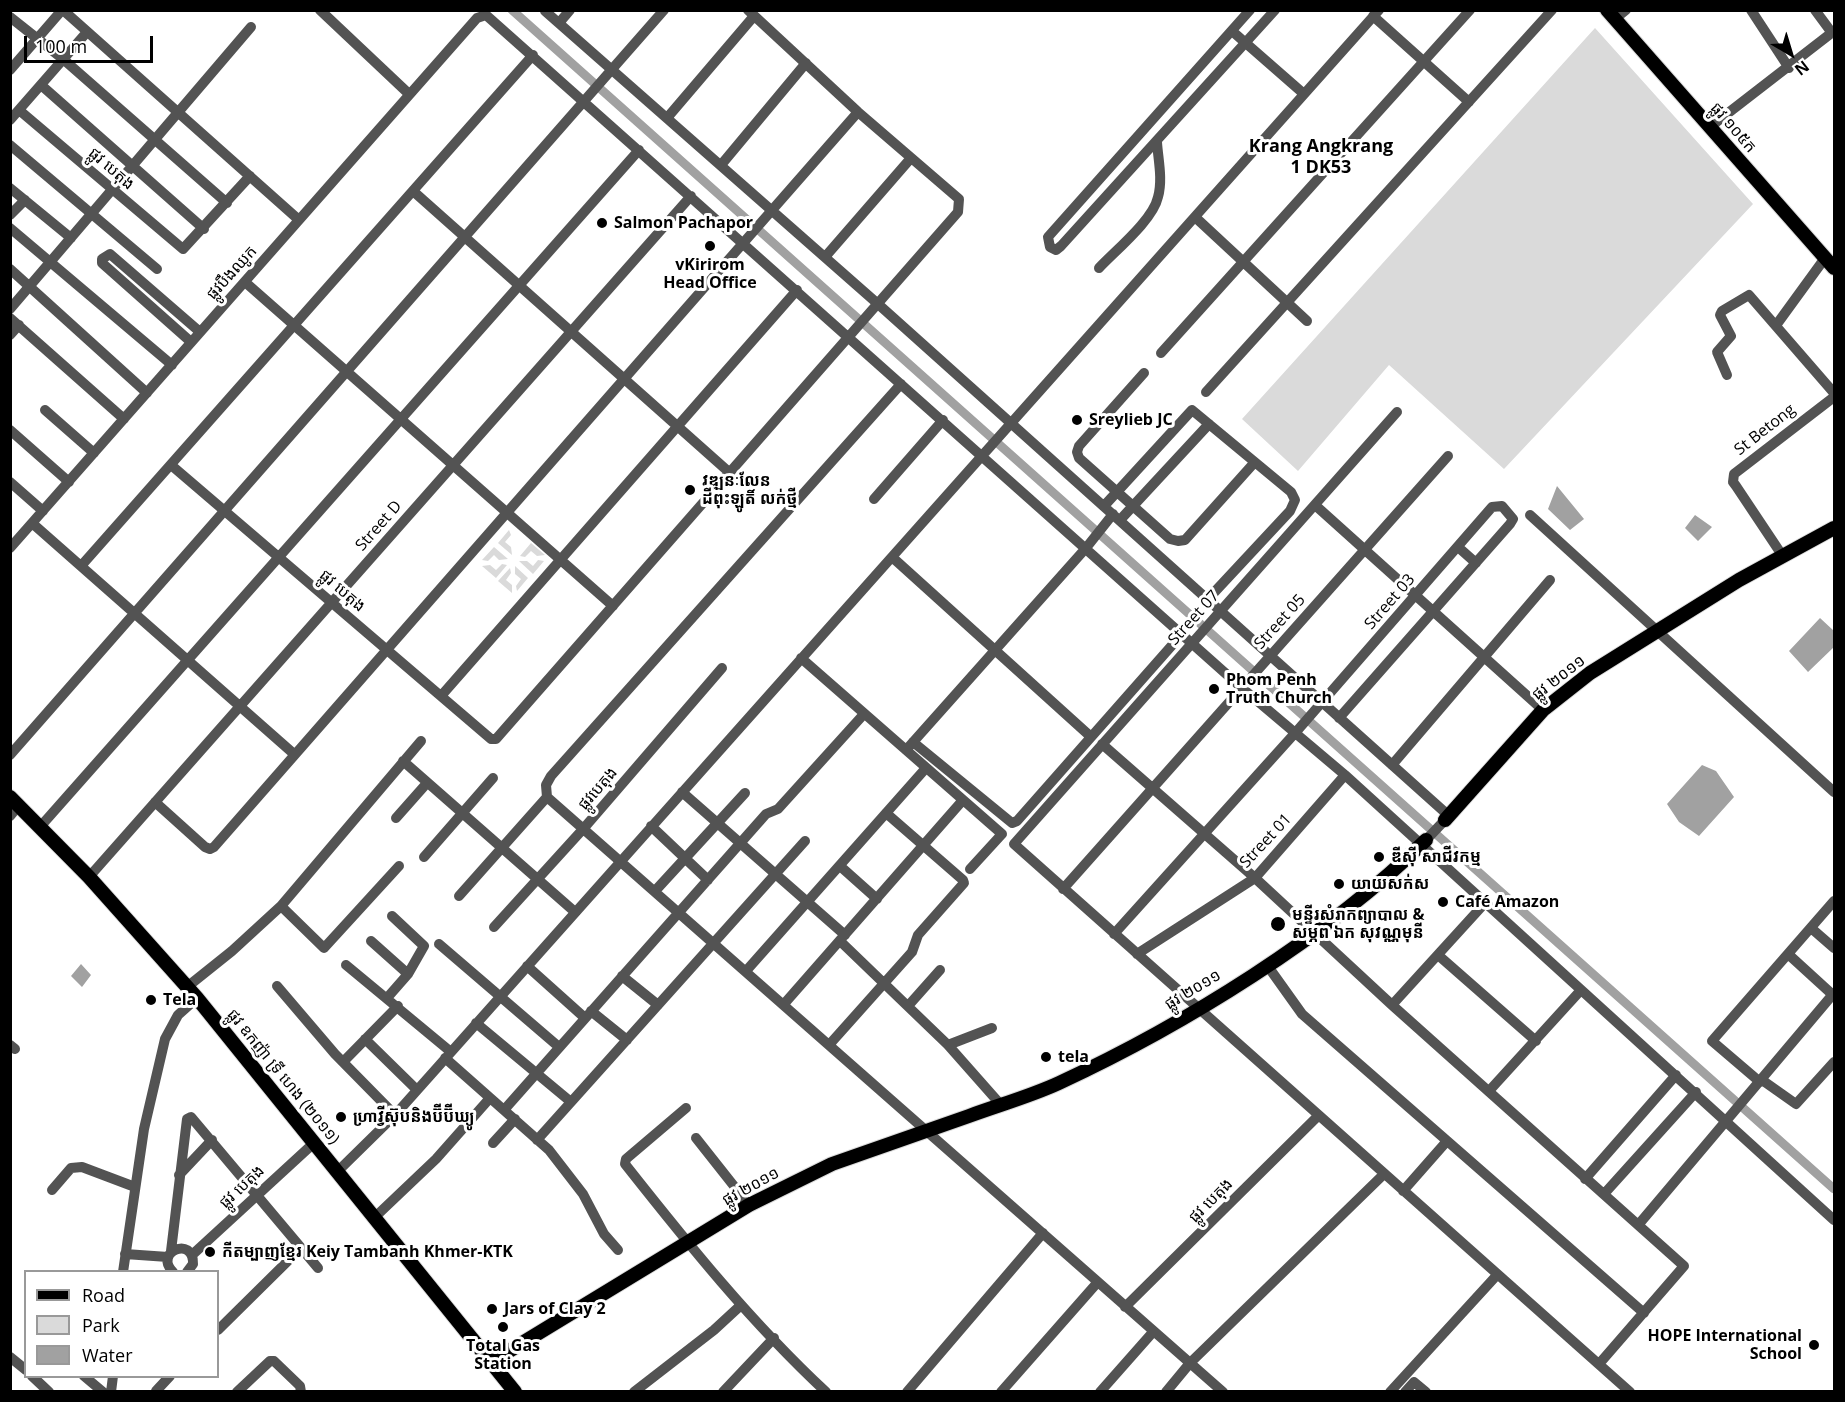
<!DOCTYPE html>
<meta charset="utf-8">
<style>
body{margin:0}
#map{position:relative;width:1845px;height:1402px;overflow:hidden;background:#fff;font-family:"Open Sans",sans-serif}
canvas{display:block}
.frame{position:absolute;inset:0;border:12px solid #000;pointer-events:none}
.legend{position:absolute;left:24px;top:1270px;width:195px;height:108px;box-sizing:border-box;background:#fff;border:2px solid #999;margin:0;padding:8px 10px;list-style:none;font-size:18px;color:#000}
.legend li{display:flex;align-items:center;gap:12px;height:30px}
.legend b{width:30px;border:2px solid #999}
.north{position:absolute;left:1761px;top:24px;width:60px;height:60px;-webkit-text-stroke:4px #fff;paint-order:stroke;rotate:142deg;font-size:16px;font-weight:700;line-height:24px;text-align:center;color:#000}
.north::after{content:'';display:block;margin:auto;width:21px;height:27px;background:#000;clip-path:polygon(50% 0,100% 100%,50% 72%,0 100%)}
.scale{position:absolute;left:24px;top:36px;width:129px;height:27px;box-sizing:border-box;border:3px solid #000;border-top:0;padding-left:8px;font-size:18px;line-height:21px;white-space:nowrap;color:#000;-webkit-text-stroke:4px #fff;paint-order:stroke}
</style>
<div id="map">
<canvas width="1845" height="1402"></canvas>
<div class="frame"></div>
<ul class="legend">
<li><b style="height:8px;background:#000"></b>Road</li>
<li><b style="height:16px;background:#dadada"></b>Park</li>
<li><b style="height:16px;background:#a1a1a1"></b>Water</li>
</ul>
<div class="north">N</div>
<div class="scale">100 m</div>
</div>
<script>
const g = document.querySelector('canvas').getContext('2d');
g.lineJoin = 'round';
function fill(path, color) { g.fillStyle = color; g.fill(path, 'evenodd'); }
function strokePath(path, color, width, dash) { g.strokeStyle = color; g.lineWidth = width; g.lineCap = dash ? 'butt' : 'round'; g.setLineDash(dash || []); g.stroke(path); }
function drawText(font, color, halo, rows, align = 'center') {
  g.font = font + ' "Open Sans","Noto Sans Khmer",sans-serif'; g.lineWidth = 6; g.setLineDash([]); g.textBaseline = 'middle'; g.strokeStyle = halo; g.fillStyle = color; for (const [text, x, y, turn = 0] of rows) {
    g.save(); g.translate(x, y); g.rotate((+turn || 0) * Math.PI / 180); g.textAlign = isNaN(turn) ? turn : align; if (halo) g.strokeText(text, 0, 0); g.fillText(text, 0, 0); g.restore();
  }
}
const green = new Path2D(`
 M 1595,28 L 1753,204 L 1504,469 L 1389,365 L 1298,471 L 1242,419 Z
 M 509,530 L 511,535 L 505,542 L 511,547 L 512,555 L 498,543 Z
 M 531,543 L 545,555 L 537,556 L 531,551 L 525,557 L 520,556 Z
 M 494,547 L 508,559 L 499,560 L 494,555 L 488,561 L 482,560 Z
 M 538,560 L 544,561 L 533,574 L 519,561 L 527,561 L 533,566 Z
 M 502,564 L 507,565 L 496,578 L 482,566 L 490,565 L 496,570 Z
 M 515,566 L 528,578 L 517,591 L 516,586 L 521,579 L 515,574 Z
 M 510,568 L 511,573 L 506,580 L 512,585 L 512,593 L 498,581 Z`);
const water = new Path2D(`
 M 1557,486 L 1584,519 L 1570,530 L 1548,509 Z
 M 1695,515 L 1712,527 L 1698,541 L 1685,528 Z
 M 1820,618 L 1834,631 L 1834,647 L 1808,672 L 1789,651 Z
 M 1702,765 L 1716,771 L 1734,797 L 1699,836 L 1679,822 L 1667,804 Z
 M 81,964 L 91,975 L 82,987 L 71,976 Z`);
const canal = new Path2D(`
 M 512,10 L 1834,1189`);
const minor = new Path2D(`
 M 63,10 L 299,220
 M 320,10 L 409,94
 M 1250,10 L 1048,237 L 1050,247 L 1056,250 L 1061,246 L 1275,10
 M 1751,10 L 1789,68
 M 1815,10 L 1832,33
 M 545,11 L 878,304 L 1448,815
 M 1373,16 L 1469,102
 M 10,17 L 63,59 L 227,203
 M 1615,19 L 1626,10
 M 559,23 L 570,10
 M 1232,31 L 1304,94
 M 10,70 L 62,10
 M 41,85 L 204,229
 M 19,110 L 183,249 L 250,176
 M 667,118 L 754,16
 M 10,120 L 87,32
 M 1710,127 L 1834,31
 M 10,145 L 157,269
 M 721,165 L 806,63
 M 10,188 L 71,238
 M 413,191 L 730,473
 M 10,215 L 25,200
 M 1195,217 L 1307,321
 M 10,228 L 172,365
 M 825,257 L 911,158
 M 1099,268 C 1116,250 1153,220 1158,197 C 1163,179 1158,159 1157,142
 M 10,269 L 147,393
 M 245,282 L 613,606
 M 10,309 L 251,27
 M 10,318 L 124,419
 M 1777,324 L 1825,258
 M 10,335 L 19,325
 M 191,342 L 102,263 L 102,259 L 110,254 L 200,332
 M 1161,353 L 1470,10
 M 1144,373 L 1079,446 L 1077,452 L 1079,458 L 1170,539 L 1178,541 L 1185,540 L 1254,463
 M 1727,375 L 1717,352 L 1731,336 L 1720,315 L 1722,311 L 1749,295 L 1834,393
 M 1206,392 L 1552,10
 M 45,410 L 94,453
 M 1397,412 L 1014,844 L 1630,1392
 M 10,430 L 69,482
 M 171,465 L 491,739 L 496,739 L 958,212 L 959,199 L 858,112 L 748,10
 M 10,482 L 43,511
 M 874,499 L 943,420
 M 1315,505 L 1543,710
 M 1104,506 L 1192,410 L 1291,492 L 1295,500 L 1290,511 L 1208,599
 M 1530,515 L 1834,792
 M 1120,520 L 1209,424
 M 32,523 L 294,754
 M 1458,547 L 1476,563
 M 10,548 L 477,18 L 486,15 L 1242,688 L 1345,775 L 1834,1220
 M 1782,555 L 1736,486 L 1733,482 L 1734,474 L 1834,397
 M 892,557 L 1090,736
 M 81,566 L 533,55
 M 801,658 L 1002,834 L 970,869
 M 441,696 L 797,290
 M 913,742 L 1012,823 L 1017,821 L 1182,634
 M 1102,744 L 1255,878 L 1392,1005 L 1684,1266 L 1599,1364
 M 906,750 L 1086,548 L 1113,514
 M 10,755 L 664,10
 M 403,761 L 575,912
 M 1392,765 L 1550,580
 M 682,792 L 845,935
 M 547,797 L 1223,1392
 M 155,802 L 205,847 L 210,849 L 214,847 L 858,112
 M 10,816 L 19,805
 M 396,818 L 427,783
 M 651,826 L 708,880
 M 40,827 L 639,150
 M 1426,840 L 1445,820
 M 424,857 L 493,778
 M 840,866 L 877,899
 M 89,877 L 691,196
 M 1063,889 L 1448,456
 M 655,891 L 745,793
 M 459,896 L 547,797 L 546,785 L 551,776 L 901,384
 M 281,906 L 324,948 L 399,866
 M 494,927 L 584,828 L 722,668
 M 1811,928 L 1834,948
 M 1114,934 L 1296,732 L 1492,507 L 1502,506 L 1513,519 L 1510,524 L 1339,718
 M 371,941 L 408,974
 M 840,941 L 948,1045 L 1001,1105
 M 439,944 L 559,1047
 M 1137,954 L 1255,878 L 1345,775
 M 1788,954 L 1834,996
 M 1438,955 L 1536,1041
 M 346,965 L 451,1052
 M 1267,965 L 1302,1014 L 1644,1313
 M 527,966 L 585,1018
 M 746,971 L 926,768
 M 622,976 L 658,1005
 M 277,986 L 335,1054 L 395,1115
 M 187,987 L 232,951 L 281,906 L 421,741
 M 387,998 L 408,974 L 424,946 L 392,916
 M 784,1004 L 963,800
 M 1392,1005 L 1484,904
 M 908,1006 L 940,970
 M 591,1011 L 627,1040
 M 476,1023 L 571,1102
 M 365,1039 L 417,1090
 M 10,1045 L 15,1049
 M 829,1045 L 912,952 L 918,935 L 964,883 L 963,880 L 886,813
 M 948,1045 L 992,1028
 M 445,1058 L 549,1150 L 583,1194 L 604,1234 L 618,1250
 M 343,1062 L 398,1006
 M 1762,1080 L 1796,1104 L 1834,1062
 M 1760,1082 L 1712,1041 L 1834,901
 M 1489,1091 L 1581,990
 M 686,1108 L 626,1159 L 625,1164 C 689,1245 750,1321 826,1392
 M 504,1110 L 766,814 L 778,809 L 864,714
 M 696,1138 L 749,1205
 M 537,1140 L 805,841
 M 493,1143 L 515,1119
 M 338,1171 L 395,1115 L 1379,10
 M 179,1175 L 212,1140
 M 1585,1179 L 1676,1075
 M 52,1190 L 71,1168 L 82,1167 L 135,1187
 M 1403,1191 L 1447,1141
 M 1604,1194 L 1696,1092
 M 375,1217 L 436,1159 L 490,1098
 M 1639,1224 L 1834,993
 M 171,1251 L 187,1119 L 191,1117 L 318,1268
 M 125,1254 L 168,1257
 M 192,1255 L 315,1142
 M 123,1272 L 144,1129 L 165,1039 L 178,1015 L 197,998
 M 173,1272 C 153,1252 194,1235 193,1264 L 187,1272
 M 1125,1307 L 1318,1116
 M 218,1330 L 301,1248
 M 10,1357 L 26,1370
 M 32,1376 L 49,1392
 M 84,1376 L 103,1392
 M 156,1391 L 170,1376
 M 111,1392 L 113,1376
 M 237,1392 L 270,1361 L 274,1361 L 300,1386 L 301,1392
 M 634,1392 L 714,1330 L 740,1306
 M 723,1392 L 774,1338
 M 907,1392 L 1043,1233
 M 1001,1392 L 1097,1283
 M 1100,1392 L 1153,1332
 M 1166,1392 L 1190,1363 L 1384,1174
 M 1390,1392 L 1497,1275
 M 1405,1392 L 1414,1382 L 1426,1392`);
const major = new Path2D(`
 M 1607,10 L 1834,268
 M 10,797 L 89,877 L 197,998 L 515,1392
 M 1445,820 L 1543,710 L 1590,673 L 1739,580 L 1834,528
 M 491,1362 L 749,1205 L 832,1164 C 878,1148 924,1132 969,1116 C 999,1105 1031,1096 1059,1083 C 1184,1025 1328,936 1426,840`);
const markers = [
 [602,223,6,"#000"],
 [710,246,6,"#000"],
 [1077,420,6,"#000"],
 [690,490,6,"#000"],
 [1214,689,6,"#000"],
 [1379,857,6,"#000"],
 [1339,884,6,"#000"],
 [1443,902,6,"#000"],
 [1278,924,8,"#000"],
 [151,1000,6,"#000"],
 [1046,1057,6,"#000"],
 [341,1117,6,"#000"],
 [210,1252,6,"#000"],
 [492,1309,6,"#000"],
 [503,1327,6,"#000"],
 [1814,1345,6,"#000"]
];
const streetNames = [
 ["ផ្លូវ ១០៥ក",1733,128,49],
 ["ផ្លូវ បេតុង",111,169,41],
 ["ផ្លូវបឹងឈូក",232,273,-48],
 ["St Betong",1765,430,-38],
 ["Street D",379,526,-49],
 ["ផ្លូវ បេតុង",342,591,41],
 ["Street 03",1390,602,-49],
 ["Street 07",1194,618,-48],
 ["Street 05",1280,622,-48],
 ["ផ្លូវ ២០១១",1559,678,-38],
 ["ផ្លូវបេតុង",598,789,-49],
 ["Street 01",1266,841,-47],
 ["ផ្លូវ ២០១១",1193,990,-31],
 ["ផ្លូវ ឧកញ៉ា ទ្រី ហេង (២០១១)",283,1077,51],
 ["ផ្លូវ បេតុង",242,1187,-43],
 ["ផ្លូវ ២០១១",751,1187,-29],
 ["ផ្លូវ បេតុង",1211,1201,-45]
];
const poiNames = [
 ["Salmon Pachapor",614,223],
 ["vKirirom",710,265,"center"],
 ["Head Office",710,283,"center"],
 ["Sreylieb JC",1089,420],
 ["វឌ្ឍនៈលែន",702,481],
 ["ដីពុះឡូតិ៍ លក់ថ្មី",702,499],
 ["Phom Penh",1226,680],
 ["Truth Church",1226,698],
 ["ឌីស៊ី សាជីវកម្ម",1391,857],
 ["យាយសក់ស",1351,884],
 ["Café Amazon",1455,902],
 ["មន្ទីរសំរាកព្យាបាល &",1292,915],
 ["សម្ភព ឯក សុវណ្ណមុនី",1292,933],
 ["Tela",163,1000],
 ["tela",1058,1057],
 ["ហ្រាវ្វីស៊ុបនិងប៊ីប៊ីឃ្យូ",353,1117],
 ["កីតម្បាញខ្មែរ Keiy Tambanh Khmer-KTK",222,1252],
 ["Jars of Clay 2",504,1309],
 ["HOPE International",1802,1336,"right"],
 ["School",1802,1354,"right"],
 ["Total Gas",503,1346,"center"],
 ["Station",503,1364,"center"]
];
const neighbourhoodNames = [
 ["Krang Angkrang",1321,147],
 ["1 DK53",1321,168]
];
fill(green, '#dadada');
fill(water, '#a1a1a1');
strokePath(canal, '#a1a1a1', 9);
strokePath(major, '#dbdbdb', 16);
strokePath(minor, '#535353', 10);
strokePath(major, '#000', 14);
for (const [x, y, r, color] of markers) { const dot = new Path2D(); dot.arc(x, y, r, 0, 2 * Math.PI); g.fillStyle = color; g.fill(dot); strokePath(dot, '#fff', 2); }
drawText('16px', '#000', '#fff', streetNames);
drawText('bold 16px', '#000', '#fff', poiNames, 'left');
drawText('bold 18px', '#000', '#fff', neighbourhoodNames);
</script>
